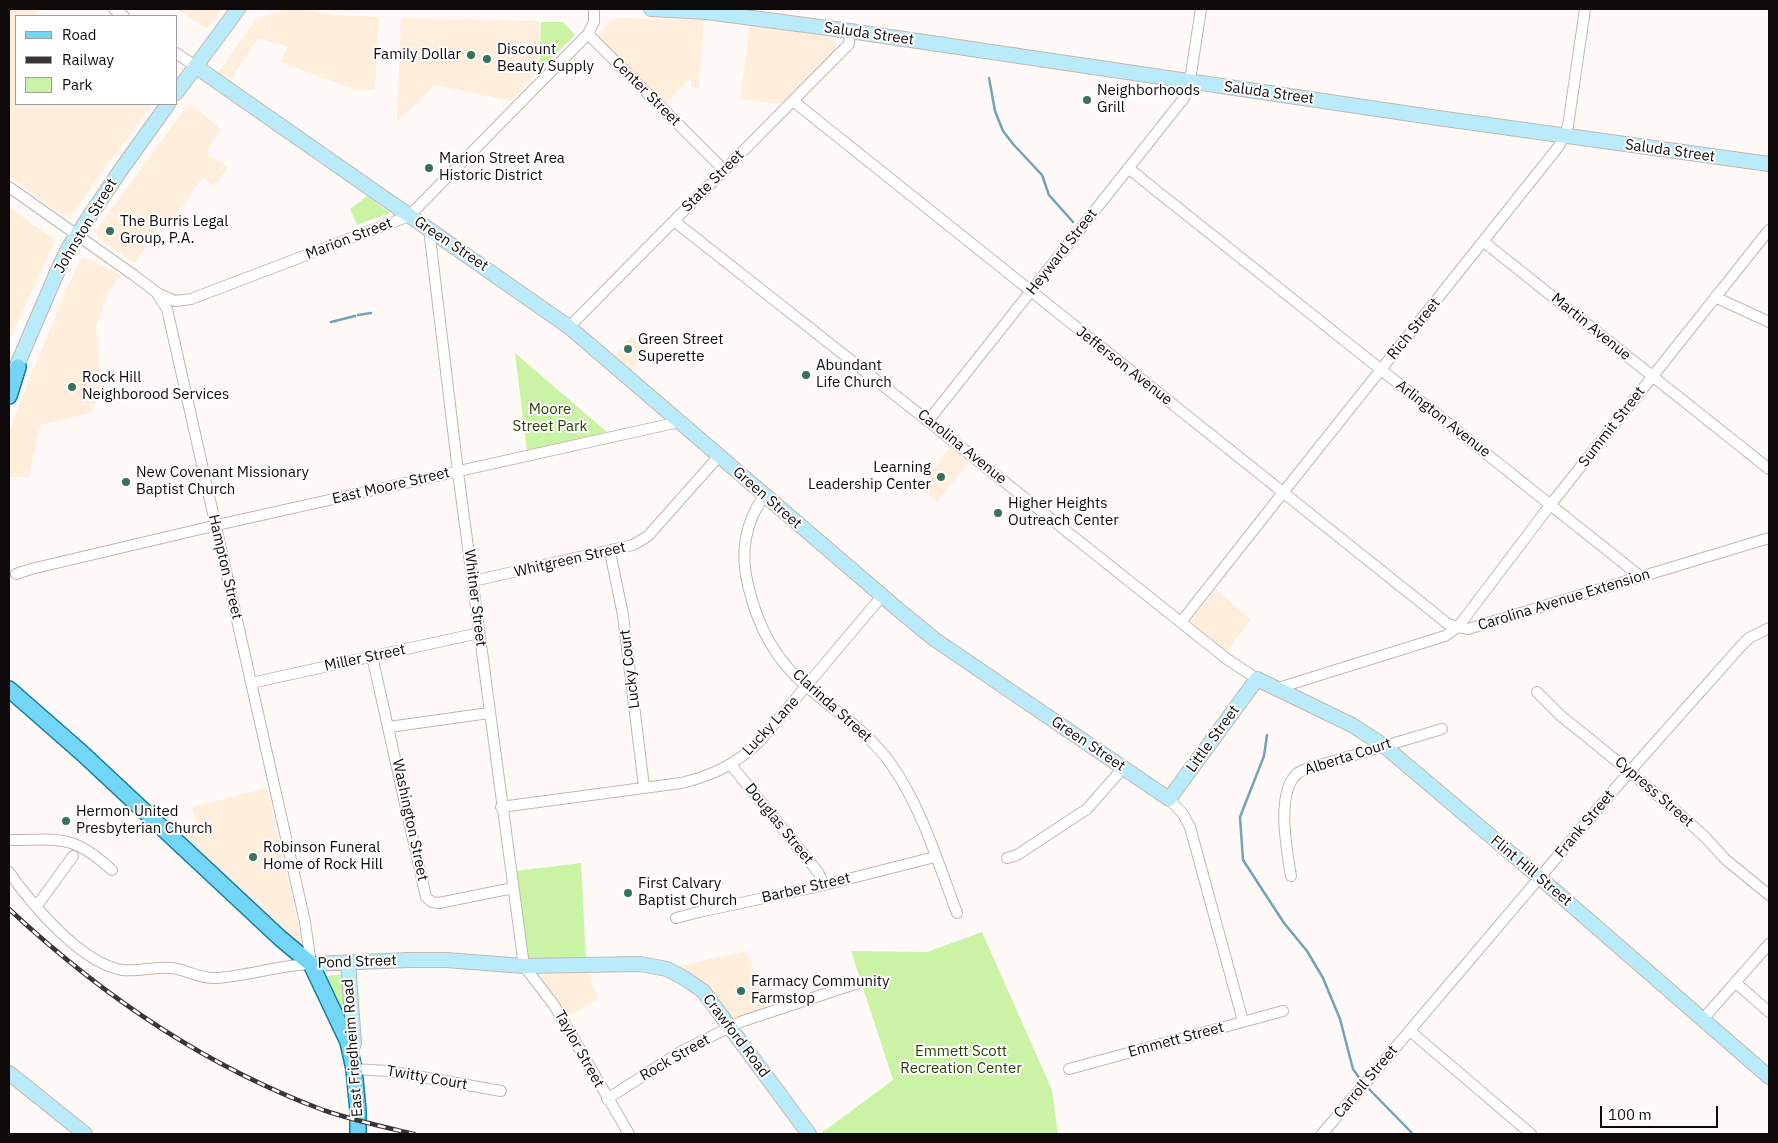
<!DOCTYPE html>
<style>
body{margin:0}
#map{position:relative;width:1778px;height:1143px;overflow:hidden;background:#fffaf8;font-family:"IBM Plex Sans",sans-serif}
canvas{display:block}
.frame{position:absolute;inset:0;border:10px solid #0e0a09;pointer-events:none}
.legend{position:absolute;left:15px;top:15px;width:162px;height:90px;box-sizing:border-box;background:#fff;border:1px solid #9f9d9d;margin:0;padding:6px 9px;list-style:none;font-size:15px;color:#0e0a09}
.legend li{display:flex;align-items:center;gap:10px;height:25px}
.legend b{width:25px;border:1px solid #9f9d9d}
.scale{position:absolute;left:1600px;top:1106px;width:118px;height:22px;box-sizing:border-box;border:2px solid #0e0a09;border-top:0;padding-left:6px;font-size:15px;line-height:18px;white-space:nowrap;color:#0e0a09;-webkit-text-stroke:4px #fff;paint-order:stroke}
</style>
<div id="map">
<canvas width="1778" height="1143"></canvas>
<div class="frame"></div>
<ul class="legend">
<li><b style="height:6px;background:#73d6f7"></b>Road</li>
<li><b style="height:6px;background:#393534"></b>Railway</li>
<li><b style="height:14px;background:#cbf3a6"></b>Park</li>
</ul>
<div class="scale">100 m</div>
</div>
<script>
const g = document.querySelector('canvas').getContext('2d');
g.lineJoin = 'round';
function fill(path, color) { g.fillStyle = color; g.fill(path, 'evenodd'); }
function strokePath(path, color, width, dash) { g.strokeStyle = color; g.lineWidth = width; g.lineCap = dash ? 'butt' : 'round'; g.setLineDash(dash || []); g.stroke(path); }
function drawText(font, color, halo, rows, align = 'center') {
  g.font = font + ' "IBM Plex Sans",sans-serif'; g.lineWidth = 4; g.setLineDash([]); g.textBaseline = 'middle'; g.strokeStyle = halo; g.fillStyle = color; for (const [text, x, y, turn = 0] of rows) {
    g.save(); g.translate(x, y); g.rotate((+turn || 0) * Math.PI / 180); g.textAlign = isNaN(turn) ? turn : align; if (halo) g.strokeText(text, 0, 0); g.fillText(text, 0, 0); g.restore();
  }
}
const commercial = new Path2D(`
 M 9,9 L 40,9 L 35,16 L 16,16 L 16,104 L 152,104 L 71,215 L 64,216 L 9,176 Z
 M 176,9 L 222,9 L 207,29 Z
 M 287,9 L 298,9 L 334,15 L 379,17 L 375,90 L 355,90 L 280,62 L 288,47 L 258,38 L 230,81 L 218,72 L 256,19 Z
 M 401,18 L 540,21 L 539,70 L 512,101 L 435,85 L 397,121 Z
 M 618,18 L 704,20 L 699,88 L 691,87 L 691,78 L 666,104 L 598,36 L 610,21 Z
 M 750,25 L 829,37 L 833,39 L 836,44 L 836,49 L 834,53 L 783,104 L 740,99 Z
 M 189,103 L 221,129 L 206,153 L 228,168 L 214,186 L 202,177 L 168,227 L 160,222 L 135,264 L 97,237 L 97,229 Z
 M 9,207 L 55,240 L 9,341 Z
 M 85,258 L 121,275 L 109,291 L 96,326 L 101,392 L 90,413 L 40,425 L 29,477 L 9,477 L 9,435 L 13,420 L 65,293 L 80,260 Z
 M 631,337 L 648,352 L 629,373 L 613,359 Z
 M 950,447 L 969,462 L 937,502 L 919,487 Z
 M 1216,589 L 1251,620 L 1227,651 L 1192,623 L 1192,620 Z
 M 267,788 L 302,940 L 301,944 L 297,944 L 183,838 L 197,825 L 192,807 Z
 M 747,951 L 766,1008 L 738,1018 L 732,1017 L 712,991 L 699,979 L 678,966 Z
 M 588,972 L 598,999 L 568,1017 L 542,981 L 544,974 Z`);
const green = new Path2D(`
 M 541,22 L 563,22 L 575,35 L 539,70 Z
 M 367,196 L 390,213 L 357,225 L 350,209 Z
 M 515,353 L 607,432 L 527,451 Z
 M 581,863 L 586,959 L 535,961 L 528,958 L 516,871 Z
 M 982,932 L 1052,1090 L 1058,1134 L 820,1134 L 893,1080 L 851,951 L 927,952 Z
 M 345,974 L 347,1020 L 331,991 L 325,976 Z`);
const stream = new Path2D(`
 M 989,78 L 995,111 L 1003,131 L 1013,144 L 1042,175 L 1049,195 L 1073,222
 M 358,315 L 371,313
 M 331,322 L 355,316
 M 1267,735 L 1264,756 L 1240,817 L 1243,860 L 1284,923 L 1307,951 L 1323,978 L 1340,1019 L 1353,1069 L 1363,1083
 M 1367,1087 L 1413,1134`);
const street = new Path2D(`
 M 114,9 L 124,16
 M 594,9 L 594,22 L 588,34 L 724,170
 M 176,53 L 195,66
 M 793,101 L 1448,624 L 1458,627 L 1551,504 L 1769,230
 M 1128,168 L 1641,577
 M 9,187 L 135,276 L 156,292 L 167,309 L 305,922 L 311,964 C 279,965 248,976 216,978 C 200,979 187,970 172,968 C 156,966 139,972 122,970 C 81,963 32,905 9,872
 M 674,221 L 928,421 L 1227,659 L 1257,679
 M 429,229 L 459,480 L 524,966 L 554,1005 L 629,1134
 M 1484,242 L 1769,469
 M 157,293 L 175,301 L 191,299 L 409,216 L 588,34
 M 1715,297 L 1769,322
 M 569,327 L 849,44 L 850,31
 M 928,421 L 1184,98 L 1191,74 L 1201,9
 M 764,496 C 745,523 740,553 748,585 C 758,628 775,659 808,688 C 837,712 869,733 891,764 C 922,808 938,863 957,913
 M 610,552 L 623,615 L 644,787
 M 16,574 L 31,569 L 226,523 L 679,422
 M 473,581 L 633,545 L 648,536 L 719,456
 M 1181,622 L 1289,485 L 1559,146 L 1568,126 L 1585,9
 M 372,656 L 426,897 L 432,902 L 439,903 L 513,888
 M 251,683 L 479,633
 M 1275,689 L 1445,636 L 1458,627 L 1468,629 L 1769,538
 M 1537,692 L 1560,715 L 1623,766 L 1685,819 L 1705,837 L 1725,859 L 1769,895
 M 389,727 L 489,713
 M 731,765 L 818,872 L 824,885
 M 1169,799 L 1183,814 L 1190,827 L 1243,1021
 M 501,807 L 681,783 C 712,776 736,764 759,742 L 882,596
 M 9,840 C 60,840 71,833 112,870
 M 1007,858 L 1017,855 L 1087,809 L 1123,768
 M 1291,876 C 1287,851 1275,791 1298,773 C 1303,769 1311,768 1317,766 L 1442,729
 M 36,907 L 73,856
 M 676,918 L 699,912 L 824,885 L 935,857
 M 1736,983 L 1769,1012
 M 1703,1019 L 1769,944
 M 1410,1031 L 1531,1134
 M 354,1069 L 388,1071 L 501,1091
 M 1069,1069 L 1283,1011
 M 607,1099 L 682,1051 L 740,1022 L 858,983
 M 1322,1134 L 1630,771 L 1741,646 L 1749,638 L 1769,628`);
const secondary = new Path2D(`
 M 651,9 L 707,12 L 850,31 L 1438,118 L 1769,164
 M 195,66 L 569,327 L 900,611 L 934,639 L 1169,799 L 1257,679 L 1352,725 L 1383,745 L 1539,877 L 1769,1077
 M 176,93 L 238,9
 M 12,377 L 58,270 L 69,247 L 120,171 L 168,104
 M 348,963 L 354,1043 L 351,1050
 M 311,964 L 408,960 L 446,960 L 524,966 L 640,964 L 667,969 L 684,978 L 703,991 L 809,1134
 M 9,1073 L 85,1134`);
const primary = new Path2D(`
 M 9,396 L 18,367
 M 9,689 L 82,753 L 280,938 L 311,964 L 348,1042 L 354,1069 L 358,1111 L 358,1134`);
const rail = new Path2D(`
 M 9,909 C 100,994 205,1066 323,1110 C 352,1120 384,1127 414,1134`);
const markers = [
 [471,55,5,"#397159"],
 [487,59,5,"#397159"],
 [1087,100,5,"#397159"],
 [429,168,5,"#397159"],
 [110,231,5,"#397159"],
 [628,349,5,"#397159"],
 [806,375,5,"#397159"],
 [72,387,5,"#397159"],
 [941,477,5,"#397159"],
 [126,482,5,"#397159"],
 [998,513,5,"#397159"],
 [66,821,5,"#397159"],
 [253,857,5,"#397159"],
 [628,893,5,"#397159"],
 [741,991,5,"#397159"]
];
const streetNames = [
 ["Saluda Street",869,34,8],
 ["Center Street",646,92,45],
 ["Saluda Street",1269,93,8],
 ["Saluda Street",1670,151,8],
 ["State Street",713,181,-45],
 ["Johnston Street",86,226,-59],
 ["Marion Street",349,239,-21],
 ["Green Street",451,244,34],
 ["Heyward Street",1062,252,-52],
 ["Martin Avenue",1591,327,39],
 ["Rich Street",1414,329,-51],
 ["Jefferson Avenue",1124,366,38],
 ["Arlington Avenue",1443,419,38],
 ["Summit Street",1612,427,-52],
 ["Carolina Avenue",962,447,39],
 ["East Moore Street",391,486,-13],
 ["Green Street",767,498,41],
 ["Whitgreen Street",570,560,-13],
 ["Hampton Street",225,567,77],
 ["Whitner Street",475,598,83],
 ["Carolina Avenue Extension",1564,600,-17],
 ["Miller Street",365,658,-12],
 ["Lucky Court",630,669,-97],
 ["Clarinda Street",832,706,42],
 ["Lucky Lane",771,726,-47],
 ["Little Street",1213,739,-54],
 ["Green Street",1088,744,34],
 ["Alberta Court",1348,757,-18],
 ["Cypress Street",1654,792,41],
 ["Washington Street",410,820,78],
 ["Douglas Street",779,824,51],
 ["Frank Street",1585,824,-50],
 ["Flint Hill Street",1531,871,40],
 ["Barber Street",806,888,-13],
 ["Pond Street",357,962,-2],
 ["Crawford Road",736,1036,53],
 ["Emmett Street",1176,1040,-15],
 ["East Friedheim Road",353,1048,-94],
 ["Taylor Street",579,1049,61],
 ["Rock Street",675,1058,-30],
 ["Twitty Court",427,1078,10],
 ["Carroll Street",1366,1082,-50]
];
const poiNames = [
 ["Discount",497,50],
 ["Beauty Supply",497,67],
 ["Family Dollar",461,55,"right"],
 ["Neighborhoods",1097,91],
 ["Grill",1097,108],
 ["Marion Street Area",439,159],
 ["Historic District",439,176],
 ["The Burris Legal",120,222],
 ["Group, P.A.",120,239],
 ["Green Street",638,340],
 ["Superette",638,357],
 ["Abundant",816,366],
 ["Life Church",816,383],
 ["Rock Hill",82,378],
 ["Neighborood Services",82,395],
 ["Learning",931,468,"right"],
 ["Leadership Center",931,485,"right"],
 ["New Covenant Missionary",136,473],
 ["Baptist Church",136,490],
 ["Higher Heights",1008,504],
 ["Outreach Center",1008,521],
 ["Hermon United",76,812],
 ["Presbyterian Church",76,829],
 ["Robinson Funeral",263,848],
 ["Home of Rock Hill",263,865],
 ["First Calvary",638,884],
 ["Baptist Church",638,901],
 ["Farmacy Community",751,982],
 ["Farmstop",751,999]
];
const parkNames = [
 ["Moore",550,410],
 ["Street Park",550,427],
 ["Emmett Scott",961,1052],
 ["Recreation Center",961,1069]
];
fill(commercial, '#ffeedc');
fill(green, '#cbf3a6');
strokePath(stream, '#73a3b4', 2.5);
strokePath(street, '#c3b7b2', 12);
strokePath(secondary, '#c3b7b2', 16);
strokePath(primary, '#137da0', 18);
strokePath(street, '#fff', 10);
strokePath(secondary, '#b9ebfb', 14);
strokePath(primary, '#73d6f7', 15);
strokePath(rail, '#393534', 4.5);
strokePath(rail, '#fff', 2.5, [8]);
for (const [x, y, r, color] of markers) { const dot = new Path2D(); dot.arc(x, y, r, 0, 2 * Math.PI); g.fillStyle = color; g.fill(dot); strokePath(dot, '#fff', 2); }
drawText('15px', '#0e0a09', '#fff', streetNames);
drawText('15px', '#0e0a09', '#fff', poiNames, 'left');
drawText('15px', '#284300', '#fff', parkNames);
</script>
